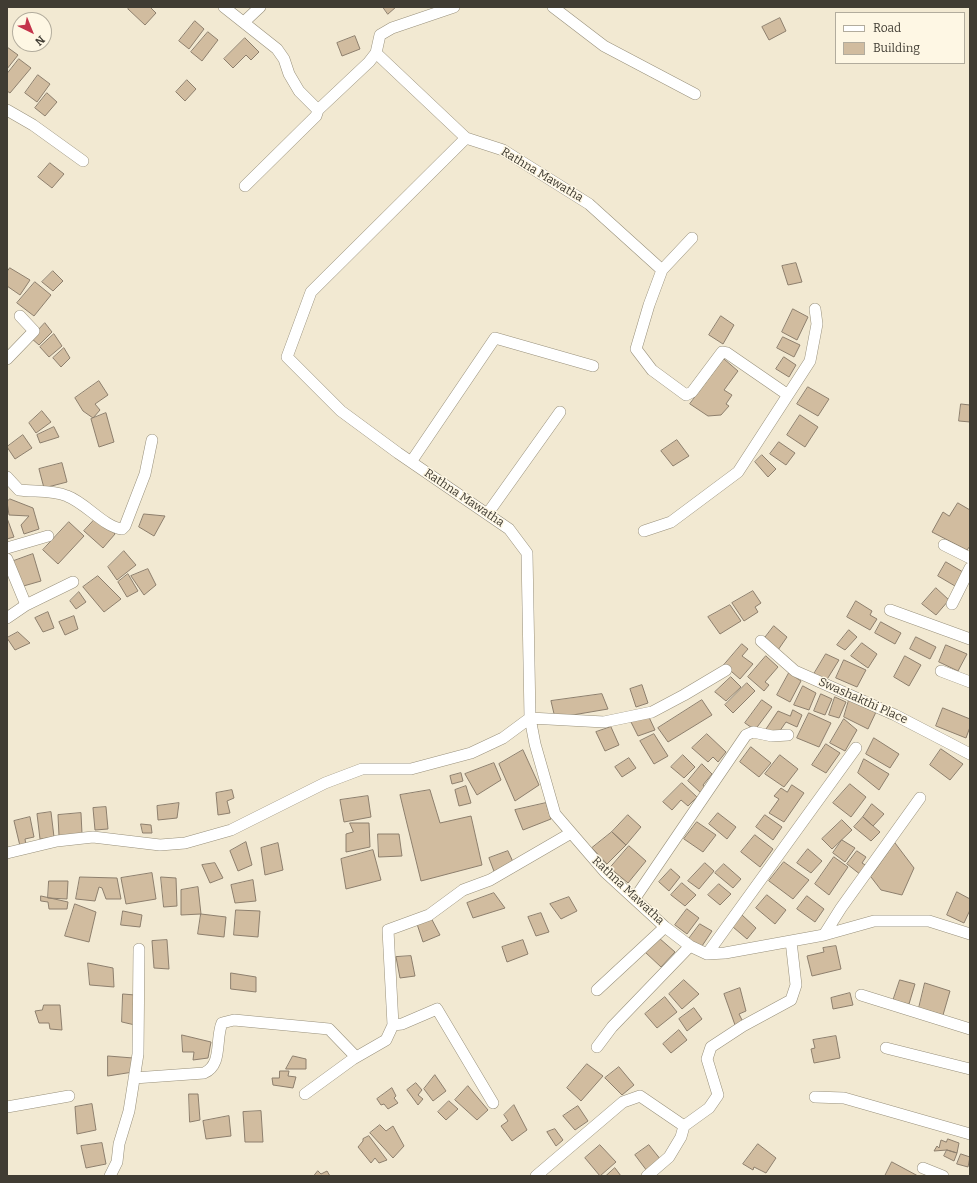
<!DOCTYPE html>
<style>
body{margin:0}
#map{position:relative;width:977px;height:1183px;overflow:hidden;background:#f2e9d2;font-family:Bitter,serif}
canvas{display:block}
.frame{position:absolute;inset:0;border:8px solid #403c33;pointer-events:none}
.legend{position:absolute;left:835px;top:12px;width:130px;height:52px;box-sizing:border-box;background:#fef7e4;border:1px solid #b2ac9d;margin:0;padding:5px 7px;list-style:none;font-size:12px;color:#403c33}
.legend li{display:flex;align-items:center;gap:8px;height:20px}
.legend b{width:20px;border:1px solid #b2ac9d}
.north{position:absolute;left:12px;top:12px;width:40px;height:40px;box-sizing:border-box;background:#fef7e4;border:1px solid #b2ac9d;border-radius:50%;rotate:137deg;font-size:11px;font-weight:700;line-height:16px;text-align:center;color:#403c33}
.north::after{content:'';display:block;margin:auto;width:14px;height:18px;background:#c4344b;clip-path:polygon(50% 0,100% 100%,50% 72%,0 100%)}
</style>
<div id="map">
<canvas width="977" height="1183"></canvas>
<div class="frame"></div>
<ul class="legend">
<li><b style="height:5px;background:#fff"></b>Road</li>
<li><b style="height:11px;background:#d1bc9f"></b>Building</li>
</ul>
<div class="north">N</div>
</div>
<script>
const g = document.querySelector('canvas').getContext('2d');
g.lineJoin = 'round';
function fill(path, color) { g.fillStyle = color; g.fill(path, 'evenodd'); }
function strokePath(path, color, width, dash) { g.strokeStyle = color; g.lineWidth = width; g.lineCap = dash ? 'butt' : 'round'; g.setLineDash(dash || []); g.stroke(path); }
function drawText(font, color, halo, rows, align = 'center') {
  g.font = font + ' Bitter,serif'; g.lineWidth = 3; g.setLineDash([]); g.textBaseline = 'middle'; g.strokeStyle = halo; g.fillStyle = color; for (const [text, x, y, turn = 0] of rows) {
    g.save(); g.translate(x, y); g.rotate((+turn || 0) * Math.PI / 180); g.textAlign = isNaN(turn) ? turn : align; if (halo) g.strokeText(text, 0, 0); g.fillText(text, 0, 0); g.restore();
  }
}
const building = new Path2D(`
 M 130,7 L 150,7 L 156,13 L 145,25 L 128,9 Z
 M 383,7 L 396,7 L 388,14 Z
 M 780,18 L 786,31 L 769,40 L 762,27 Z
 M 195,21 L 204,29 L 189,49 L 179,41 Z
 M 208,32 L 218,40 L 202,61 L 191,52 Z
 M 355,36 L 360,49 L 342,56 L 337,43 Z
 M 245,38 L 259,52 L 251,60 L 246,55 L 233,68 L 224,59 Z
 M 7,47 L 18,55 L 7,69 Z
 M 19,59 L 31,68 L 10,93 L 7,91 L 7,74 Z
 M 38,75 L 50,84 L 37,102 L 25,93 Z
 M 187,80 L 196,89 L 185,101 L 176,92 Z
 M 47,93 L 57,102 L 45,116 L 35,108 Z
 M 50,163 L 64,174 L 52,188 L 38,177 Z
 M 796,263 L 802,282 L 788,285 L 782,266 Z
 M 10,268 L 30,280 L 20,295 L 7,286 L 7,272 Z
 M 53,271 L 63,281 L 53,291 L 42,282 Z
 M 35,282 L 51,295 L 34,316 L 17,303 Z
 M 793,309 L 808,317 L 797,340 L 782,332 Z
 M 721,316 L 734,325 L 723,344 L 709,335 Z
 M 45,323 L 52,332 L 39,345 L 31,338 Z
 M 54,334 L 62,346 L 49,357 L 40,347 Z
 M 783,337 L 800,345 L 794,357 L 777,348 Z
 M 64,348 L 70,358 L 61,367 L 53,358 Z
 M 784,357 L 796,365 L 789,377 L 776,369 Z
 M 724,359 L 738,371 L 724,390 L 732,395 L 726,404 L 729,406 L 721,415 L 708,416 L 690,404 Z
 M 99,381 L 108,395 L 95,404 L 100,410 L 93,418 L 83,411 L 75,398 Z
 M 808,387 L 829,399 L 818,416 L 797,404 Z
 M 961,404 L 970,405 L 970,422 L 959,421 Z
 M 42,411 L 51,422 L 36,433 L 29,423 Z
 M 106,413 L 114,442 L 99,447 L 91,419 Z
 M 800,415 L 818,427 L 805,447 L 787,435 Z
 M 54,427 L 59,437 L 40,443 L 37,435 Z
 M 23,435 L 32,448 L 15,459 L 7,447 Z
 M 677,440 L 689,456 L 673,466 L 661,451 Z
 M 779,442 L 795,453 L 786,465 L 770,454 Z
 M 762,455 L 776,469 L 768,477 L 755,462 Z
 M 62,463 L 67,482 L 44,488 L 39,469 Z
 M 10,499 L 33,508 L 39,529 L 24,534 L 21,525 L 29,516 L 9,515 L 7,502 Z
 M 958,503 L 970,510 L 970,546 L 967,550 L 932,532 L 943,512 L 949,516 Z
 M 144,514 L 165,516 L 154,536 L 139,527 Z
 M 97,517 L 115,534 L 103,548 L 84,531 Z
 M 7,518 L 14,537 L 7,539 Z
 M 69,522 L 84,536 L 58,564 L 43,550 Z
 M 124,551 L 136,565 L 117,580 L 108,567 Z
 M 33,554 L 41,581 L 20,587 L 11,562 Z
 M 946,562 L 963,572 L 955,586 L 938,576 Z
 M 148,569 L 156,585 L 144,595 L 131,576 Z
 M 128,574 L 138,591 L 127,597 L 118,582 Z
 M 98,576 L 121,599 L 104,612 L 83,587 Z
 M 936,588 L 949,600 L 936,615 L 922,604 Z
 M 753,591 L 761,603 L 755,607 L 758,612 L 744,621 L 732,603 Z
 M 79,592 L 86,602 L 76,609 L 70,601 Z
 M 856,601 L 872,611 L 870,615 L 877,619 L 870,630 L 847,617 Z
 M 730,605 L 741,621 L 720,634 L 708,617 Z
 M 48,612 L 54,628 L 43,632 L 35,618 Z
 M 74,616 L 78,629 L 65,635 L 59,622 Z
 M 881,622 L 901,633 L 895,644 L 875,633 Z
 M 774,626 L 787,637 L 778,650 L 764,639 Z
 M 849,630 L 857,637 L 845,650 L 837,645 Z
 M 18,632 L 30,643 L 15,650 L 7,638 Z
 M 916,637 L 936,647 L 930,659 L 910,649 Z
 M 862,643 L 877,654 L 868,668 L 851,656 Z
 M 742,644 L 748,649 L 742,656 L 753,664 L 740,679 L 724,665 Z
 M 946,645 L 967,654 L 958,671 L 939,662 Z
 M 826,654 L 839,660 L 826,681 L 814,674 Z
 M 766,656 L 778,667 L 765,682 L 769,685 L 764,691 L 748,677 Z
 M 905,656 L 921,665 L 909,686 L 894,677 Z
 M 844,660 L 866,670 L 857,687 L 836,678 Z
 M 789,673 L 801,681 L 790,702 L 777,695 Z
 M 731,677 L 741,687 L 726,701 L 715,692 Z
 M 747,683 L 755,691 L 733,713 L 725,705 Z
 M 642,685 L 648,703 L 636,707 L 630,689 Z
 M 803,686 L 816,693 L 809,710 L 794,705 Z
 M 602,694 L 608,709 L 555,718 L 551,701 Z
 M 821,694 L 832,699 L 825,715 L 814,711 Z
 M 835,697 L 846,702 L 839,718 L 829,715 Z
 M 702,700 L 712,715 L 668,742 L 658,728 Z
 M 762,700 L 772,707 L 755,730 L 745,723 Z
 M 849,700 L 876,712 L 868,729 L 844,717 Z
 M 943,708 L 970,719 L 970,727 L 966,738 L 936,726 Z
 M 793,710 L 802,715 L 797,727 L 786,722 L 777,735 L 766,729 L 778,711 L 790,716 Z
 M 809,713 L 831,723 L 819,747 L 797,738 Z
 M 648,715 L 655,730 L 638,736 L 630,720 Z
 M 844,719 L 857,730 L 845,751 L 830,743 Z
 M 611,727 L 619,745 L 605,751 L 596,732 Z
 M 654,734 L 668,756 L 654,764 L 640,741 Z
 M 707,734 L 726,752 L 718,762 L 713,757 L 708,762 L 692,748 Z
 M 874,738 L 899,754 L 890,768 L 866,754 Z
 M 826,744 L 840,753 L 826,773 L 812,765 Z
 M 751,747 L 771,763 L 759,777 L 740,762 Z
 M 941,749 L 963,764 L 950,780 L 930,765 Z
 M 523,750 L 539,785 L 515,801 L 499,764 Z
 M 683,755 L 695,767 L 684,778 L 671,767 Z
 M 780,755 L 798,769 L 784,787 L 765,774 Z
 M 629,758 L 636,768 L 622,777 L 615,767 Z
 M 864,759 L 889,774 L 879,790 L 858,773 Z
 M 494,763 L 501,780 L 477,795 L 465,774 Z
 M 702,764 L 712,774 L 703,785 L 705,788 L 701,793 L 688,781 Z
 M 461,773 L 463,781 L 452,784 L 450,776 Z
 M 682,783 L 697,797 L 688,806 L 681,800 L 672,810 L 663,802 Z
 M 850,784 L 866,797 L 851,817 L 833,803 Z
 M 792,785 L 804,793 L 784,822 L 769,813 L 779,799 L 774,796 L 781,788 L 787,792 Z
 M 466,786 L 471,803 L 459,806 L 455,790 Z
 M 232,790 L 234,798 L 227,801 L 230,813 L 218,815 L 216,793 Z
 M 430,790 L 440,823 L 471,816 L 482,865 L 421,881 L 400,795 Z
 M 368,796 L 371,817 L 344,822 L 340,800 Z
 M 179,803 L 177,818 L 158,820 L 157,806 Z
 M 546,803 L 551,819 L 523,830 L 515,810 Z
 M 872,804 L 884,814 L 873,826 L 863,817 Z
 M 106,807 L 108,829 L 95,830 L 93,808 Z
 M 51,812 L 54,837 L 40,839 L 37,814 Z
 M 81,813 L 82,834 L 59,836 L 58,815 Z
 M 718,813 L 736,827 L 727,839 L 709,824 Z
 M 628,815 L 641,827 L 626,845 L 612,832 Z
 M 765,815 L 782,827 L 773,840 L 756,827 Z
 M 30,817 L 34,837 L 25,839 L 26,845 L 20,846 L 14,821 Z
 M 863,817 L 880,832 L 871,841 L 854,827 Z
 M 842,820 L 852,830 L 832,849 L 822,839 Z
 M 697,822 L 716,835 L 703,852 L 684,839 Z
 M 350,823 L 369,823 L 370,847 L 346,852 L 346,834 L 353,832 Z
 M 141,824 L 151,825 L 152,833 L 143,833 Z
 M 612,832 L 626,845 L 607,864 L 592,848 Z
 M 378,834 L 399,834 L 402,856 L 379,857 Z
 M 755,835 L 773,849 L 760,867 L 741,852 Z
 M 842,840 L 855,848 L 845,862 L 833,853 Z
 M 246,842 L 252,865 L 238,871 L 230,851 Z
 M 278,843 L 283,870 L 265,875 L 261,848 Z
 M 895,843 L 914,868 L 902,895 L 881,890 L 871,877 Z
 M 629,846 L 646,861 L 628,883 L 610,868 Z
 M 808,849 L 822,861 L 811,873 L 797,863 Z
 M 373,850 L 381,880 L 346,889 L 341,859 Z
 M 508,851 L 514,864 L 495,874 L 489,858 Z
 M 857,851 L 866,857 L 862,863 L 867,866 L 861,875 L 847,864 Z
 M 834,857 L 848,867 L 829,895 L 815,884 Z
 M 784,862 L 809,880 L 793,899 L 769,881 Z
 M 215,863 L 223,878 L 210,883 L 202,865 Z
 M 705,863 L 714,871 L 699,889 L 688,881 Z
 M 724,864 L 741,879 L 733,888 L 715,873 Z
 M 671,869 L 680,877 L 669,891 L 659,882 Z
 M 152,873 L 156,899 L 126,904 L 121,878 Z
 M 80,877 L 117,878 L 121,899 L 106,899 L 102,888 L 99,887 L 95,901 L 76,899 Z
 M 161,877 L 176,878 L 177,906 L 164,907 Z
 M 253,880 L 256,901 L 235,903 L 231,885 Z
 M 49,881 L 68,881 L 67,899 L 48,898 Z
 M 682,883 L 696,895 L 685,906 L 671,895 Z
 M 719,884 L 731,894 L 720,905 L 708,895 Z
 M 198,887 L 201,914 L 181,915 L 181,890 Z
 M 957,892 L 970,899 L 970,910 L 964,923 L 947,915 Z
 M 494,893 L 505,908 L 473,918 L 467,903 Z
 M 767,895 L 786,910 L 775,924 L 756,908 Z
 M 41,896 L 68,902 L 67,909 L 49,909 L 48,902 L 41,901 Z
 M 807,896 L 824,909 L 815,922 L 797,909 Z
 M 569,897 L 577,911 L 561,919 L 550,904 Z
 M 75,904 L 96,912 L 89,942 L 65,936 Z
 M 687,909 L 699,918 L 687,934 L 675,925 Z
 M 236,910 L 260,911 L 258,937 L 234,935 Z
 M 123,911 L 142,915 L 140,927 L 121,925 Z
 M 541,913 L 549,932 L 536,936 L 528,917 Z
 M 201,914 L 226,917 L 224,937 L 198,934 Z
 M 742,915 L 756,928 L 747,939 L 733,927 Z
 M 430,916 L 440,935 L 423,942 L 416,921 Z
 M 700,924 L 712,931 L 700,949 L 688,940 Z
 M 659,938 L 675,952 L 661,967 L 645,952 Z
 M 167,940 L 169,969 L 154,968 L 152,941 Z
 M 523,940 L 528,954 L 507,962 L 502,947 Z
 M 836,946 L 841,969 L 812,976 L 807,956 L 824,952 L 823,948 Z
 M 411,956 L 415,976 L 400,978 L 396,957 Z
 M 88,963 L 113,968 L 114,987 L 90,985 Z
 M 231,973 L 256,977 L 256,992 L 231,989 Z
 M 684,980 L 699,994 L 682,1009 L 669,994 Z
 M 900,980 L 915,984 L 909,1004 L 893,1001 Z
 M 925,983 L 950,991 L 943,1015 L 919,1008 Z
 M 740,988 L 746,1011 L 739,1014 L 743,1022 L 735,1025 L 724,994 Z
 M 850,993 L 853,1005 L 833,1009 L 831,998 Z
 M 123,994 L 135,995 L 135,1025 L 122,1022 Z
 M 665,997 L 677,1012 L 657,1028 L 645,1014 Z
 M 44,1005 L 60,1005 L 62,1030 L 50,1029 L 49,1023 L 39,1023 L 35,1011 L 42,1010 Z
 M 694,1008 L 702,1019 L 687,1031 L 679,1019 Z
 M 679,1030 L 687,1040 L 671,1053 L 663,1044 Z
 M 182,1035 L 211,1042 L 208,1058 L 193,1060 L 194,1052 L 183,1052 Z
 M 836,1036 L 840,1058 L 814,1063 L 811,1049 L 815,1048 L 813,1040 Z
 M 108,1056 L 133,1058 L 133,1072 L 108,1076 Z
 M 293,1056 L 306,1059 L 306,1069 L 286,1069 Z
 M 587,1064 L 603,1076 L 581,1101 L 567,1088 Z
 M 619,1067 L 634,1085 L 622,1095 L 605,1078 Z
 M 280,1071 L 289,1071 L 288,1076 L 296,1077 L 293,1088 L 273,1085 L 272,1078 L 279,1078 Z
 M 435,1075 L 446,1091 L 433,1101 L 424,1089 Z
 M 416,1083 L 422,1090 L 418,1095 L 423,1099 L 418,1105 L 407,1090 Z
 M 468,1086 L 488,1110 L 477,1120 L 455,1100 Z
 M 392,1088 L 396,1096 L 394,1098 L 398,1103 L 388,1109 L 384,1104 L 381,1105 L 377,1099 Z
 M 189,1094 L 198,1094 L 200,1120 L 190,1122 Z
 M 449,1101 L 458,1109 L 446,1120 L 438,1112 Z
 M 92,1104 L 96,1130 L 77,1134 L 75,1107 Z
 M 514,1105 L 527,1130 L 512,1141 L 501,1126 L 508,1121 L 504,1115 Z
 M 578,1106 L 588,1121 L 575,1130 L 563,1116 Z
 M 261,1111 L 263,1142 L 245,1142 L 243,1112 Z
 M 229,1116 L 231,1136 L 206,1139 L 203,1121 Z
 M 380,1125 L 386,1131 L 393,1126 L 404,1146 L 393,1158 L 370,1133 Z
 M 555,1129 L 563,1140 L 556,1146 L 547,1132 Z
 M 369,1136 L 387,1160 L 379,1163 L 375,1158 L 371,1163 L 358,1147 L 363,1141 L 363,1139 Z
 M 948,1139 L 959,1143 L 957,1153 L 947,1150 L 934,1151 L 937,1146 L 939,1148 L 941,1140 L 946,1142 Z
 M 102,1143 L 106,1164 L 86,1168 L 81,1146 Z
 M 758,1144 L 776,1158 L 766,1173 L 754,1167 L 753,1170 L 743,1164 Z
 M 600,1145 L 616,1162 L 600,1176 L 585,1158 Z
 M 649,1145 L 661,1160 L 647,1171 L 635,1155 Z
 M 947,1150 L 957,1153 L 954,1161 L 944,1156 Z
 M 961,1154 L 970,1157 L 968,1167 L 957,1164 Z
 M 892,1162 L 918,1176 L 885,1176 Z
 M 615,1168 L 621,1176 L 606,1176 Z
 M 318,1171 L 321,1174 L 327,1171 L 330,1176 L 314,1176 Z`);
const minor = new Path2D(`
 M 224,7 L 277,49 L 284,59 L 289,74 L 299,91 L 318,110 L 369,62 L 376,53 L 380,35 L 392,28 L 454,7
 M 553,7 L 604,46 L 695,94
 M 244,22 L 260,7
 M 376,53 L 466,138
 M 7,110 L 33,125 L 83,161
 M 245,186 L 316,116 L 318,110
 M 692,238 L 662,270 L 649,305 L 636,349 L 652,370 L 686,395 L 692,392 L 722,352 L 727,353 L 788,395
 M 662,270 L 589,204 L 503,150 L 466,138 L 311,292 L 287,357 L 341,411 L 398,453 L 509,529 L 527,553 L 530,718 L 535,744 L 555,814 L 605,872 L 665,927 L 690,946 L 707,954 L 725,953 L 824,935 L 874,921 L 929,921 L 970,934
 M 7,359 L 34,331 L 20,316
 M 411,462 L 495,338 L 593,366
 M 7,477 L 19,490 C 35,492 52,490 67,496 C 86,503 104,527 122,529 L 125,526 L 145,474 L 152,440
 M 488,513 L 560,412
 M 644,531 L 671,522 L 738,472 L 810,361 L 817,324 L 815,309
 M 944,545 L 970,558
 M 7,548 L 48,536
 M 7,559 L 26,605 L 7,618
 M 952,604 L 970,568
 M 26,605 L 73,582
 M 890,610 L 970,639
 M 761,641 L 795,671 L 895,715 L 970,754
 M 941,671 L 970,682
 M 7,853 L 57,841 L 93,837 L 160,845 L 185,843 L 231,830 L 325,783 L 362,769 L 411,769 L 471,753 L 503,738 L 530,718 L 604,722 L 652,712 L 684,695 L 726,670
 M 635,898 L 746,735 L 753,732 L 772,736 L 788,735
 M 824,935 L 841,908 L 920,798
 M 707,954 L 856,748
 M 597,990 L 665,927
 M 861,995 L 970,1029
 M 393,1025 L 402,1024 L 437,1009 L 493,1103
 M 597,1047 L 612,1027 L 690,946
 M 886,1048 L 970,1069
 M 134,1078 L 204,1073 C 223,1065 215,1039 222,1023 L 234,1020 L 329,1029 L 356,1057
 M 305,1094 L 353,1059 L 386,1040 L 393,1025 L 388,930 L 429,915 L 463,890 L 490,880 L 571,833
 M 815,1097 L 844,1098 L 970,1134
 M 7,1107 L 69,1096
 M 923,1168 L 943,1176
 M 110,1176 L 117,1162 L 119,1144 L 129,1111 L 138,1054 L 139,949
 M 536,1176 L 623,1102 L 640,1096 L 684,1126
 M 647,1176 L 669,1157 L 681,1137 L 684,1126 L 709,1108 L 718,1095 L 707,1059 L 711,1047 L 743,1026 L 791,1000 L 796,985 L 791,941`);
const streetNames = [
 ["Rathna Mawatha",542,175,31],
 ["Rathna Mawatha",464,498,34],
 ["Swashakthi Place",863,701,24],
 ["Rathna Mawatha",628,891,43]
];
fill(building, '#d1bc9f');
strokePath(building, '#8d7f6d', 1);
strokePath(minor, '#98907b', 12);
strokePath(minor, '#fff', 11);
drawText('12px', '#403c33', '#fef7e4', streetNames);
</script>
